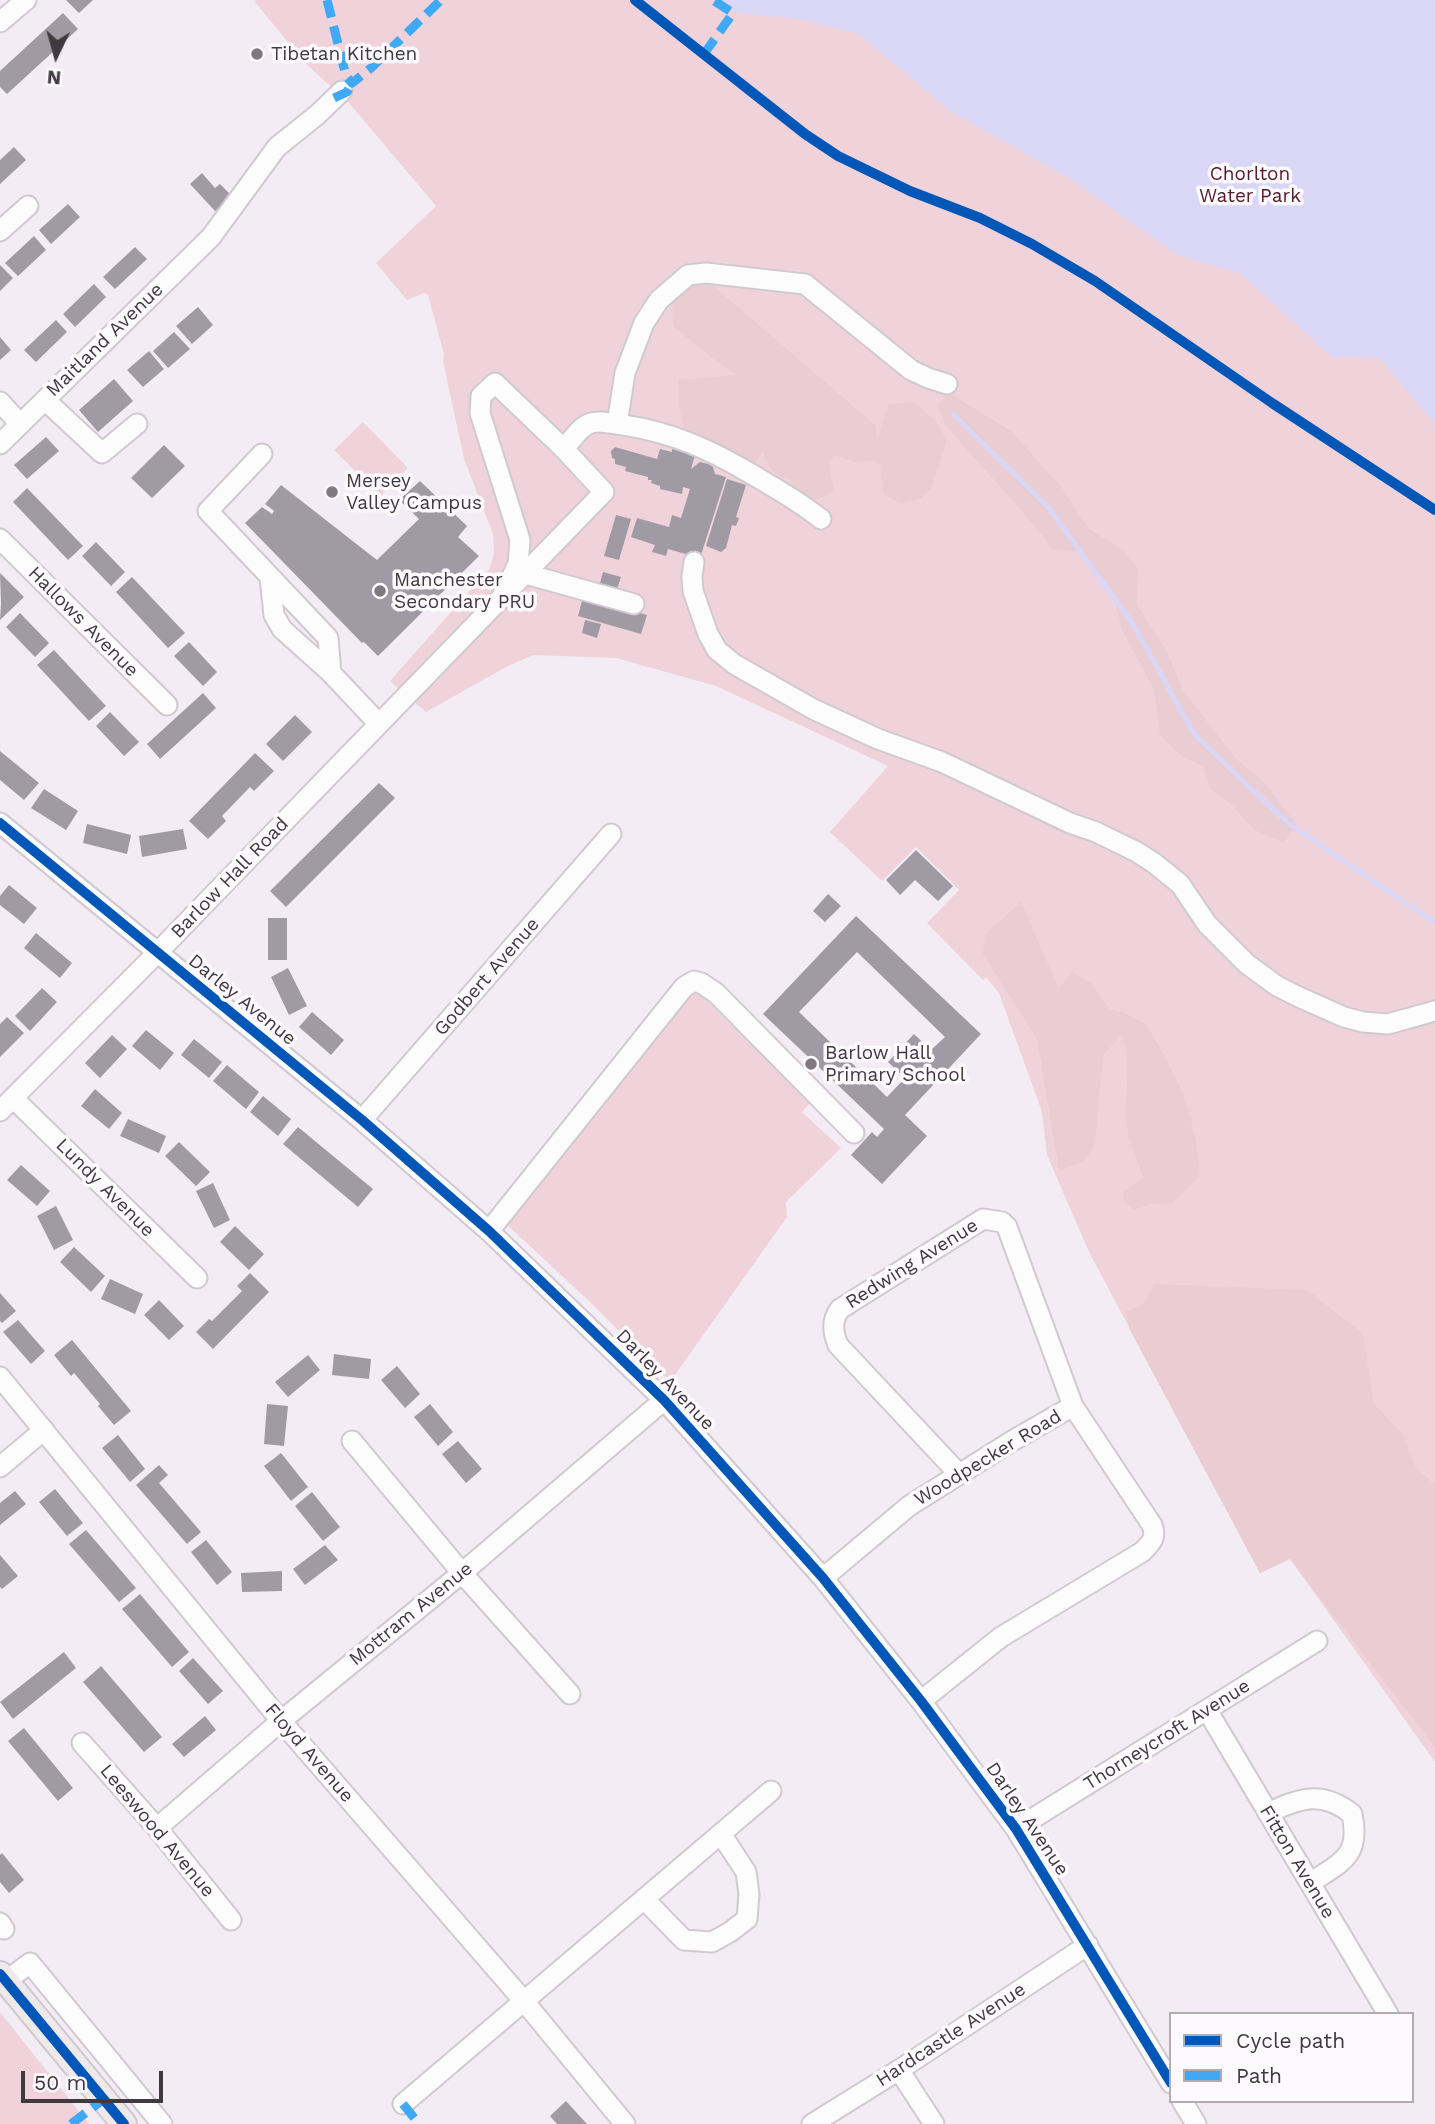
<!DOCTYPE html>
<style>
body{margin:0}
#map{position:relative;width:1435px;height:2124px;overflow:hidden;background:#f4ecf4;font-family:"Work Sans",sans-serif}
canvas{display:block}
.legend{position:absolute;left:1169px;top:2012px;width:245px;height:91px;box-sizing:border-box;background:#fdfafd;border:2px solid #b1adb1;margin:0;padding:9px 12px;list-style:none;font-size:21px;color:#403a3f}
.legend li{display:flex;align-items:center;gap:14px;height:35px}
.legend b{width:35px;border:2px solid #b1adb1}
.north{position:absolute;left:21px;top:21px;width:70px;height:70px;-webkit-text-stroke:5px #fdfafd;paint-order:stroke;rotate:185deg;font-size:19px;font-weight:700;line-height:28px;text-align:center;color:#403a3f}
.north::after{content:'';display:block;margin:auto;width:24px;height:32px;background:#403a3f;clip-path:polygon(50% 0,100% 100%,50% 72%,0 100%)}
.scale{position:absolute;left:21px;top:2071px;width:142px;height:32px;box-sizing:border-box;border:4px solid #403a3f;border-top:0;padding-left:9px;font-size:21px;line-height:24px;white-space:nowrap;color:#403a3f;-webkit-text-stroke:5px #fdfafd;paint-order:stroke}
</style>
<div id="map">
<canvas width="1435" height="2124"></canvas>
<ul class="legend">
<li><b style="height:9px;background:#0057b8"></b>Cycle path</li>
<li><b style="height:9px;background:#3fa9f5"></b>Path</li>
</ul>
<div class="north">N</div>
<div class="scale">50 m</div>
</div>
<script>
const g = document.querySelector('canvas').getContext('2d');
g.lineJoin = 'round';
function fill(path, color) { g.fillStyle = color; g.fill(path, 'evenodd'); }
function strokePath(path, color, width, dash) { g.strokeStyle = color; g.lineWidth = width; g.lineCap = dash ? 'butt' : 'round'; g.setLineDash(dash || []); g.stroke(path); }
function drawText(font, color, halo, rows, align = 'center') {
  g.font = font + ' "Work Sans",sans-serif'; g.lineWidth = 7; g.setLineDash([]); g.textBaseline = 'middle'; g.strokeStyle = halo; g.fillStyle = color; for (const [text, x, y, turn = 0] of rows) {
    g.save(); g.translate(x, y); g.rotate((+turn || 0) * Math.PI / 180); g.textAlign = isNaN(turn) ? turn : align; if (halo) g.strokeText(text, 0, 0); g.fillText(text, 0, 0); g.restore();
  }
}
const green = new Path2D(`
 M 256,0 L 1435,0 L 1435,1762 L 1290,1559 L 1260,1573 L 1089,1252 L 1047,1155 L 1042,1112 L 999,993 L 986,977 L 983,980 L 927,923 L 959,890 L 916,847 L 882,881 L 830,832 L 888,766 L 716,686 L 616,658 L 533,655 L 506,667 L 426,712 L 390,681 L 490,568 L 494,553 L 493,534 L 464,459 L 443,361 L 444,354 L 428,295 L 424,293 L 407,300 L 376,263 L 436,206 L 349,103 L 305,63 L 255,2 Z
 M 363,422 L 408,468 L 380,496 L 334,450 Z
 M 689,991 L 702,991 L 811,1102 L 802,1112 L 841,1148 L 786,1202 L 787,1217 L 670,1382 L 589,1301 L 504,1222 Z
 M 0,2012 L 89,2124 L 0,2124 Z`);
const forest = new Path2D(`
 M 688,281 L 710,283 L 875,425 L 877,438 L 881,430 L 888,404 L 914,402 L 936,421 L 947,441 L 932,487 L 921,498 L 901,503 L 884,495 L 880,465 L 872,460 L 855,462 L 834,455 L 829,466 L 834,491 L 814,501 L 795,495 L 791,479 C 774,477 768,468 763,452 L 752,467 L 736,477 C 728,473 718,470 711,465 C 684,447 677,410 679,380 L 737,375 L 715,360 L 674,327 C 670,303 672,300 688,281 Z
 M 949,393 L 1011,431 L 1062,488 L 1089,529 L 1125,551 L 1138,569 L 1137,605 L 1166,650 L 1183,690 L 1235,758 L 1264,782 L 1296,824 L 1284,843 L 1255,830 L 1230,803 L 1210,788 L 1204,767 L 1180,755 L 1160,735 L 1154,690 L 1123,632 L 1115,601 L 1078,551 L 1051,549 L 1042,535 L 1013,501 L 946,426 L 937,405 Z
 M 1021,902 L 1059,989 L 1072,971 L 1093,985 L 1109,1009 L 1125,1013 L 1146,1024 L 1166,1059 L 1180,1087 L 1190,1116 L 1196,1142 L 1200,1176 L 1172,1203 L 1151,1204 L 1134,1210 L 1124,1201 L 1123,1192 L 1143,1178 C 1138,1159 1128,1141 1126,1121 C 1124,1092 1133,1063 1122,1035 L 1103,1055 L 1095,1144 L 1085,1161 L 1059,1171 L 1037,1039 L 983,954 L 985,934 Z
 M 1154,1284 L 1307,1290 L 1363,1334 L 1374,1404 L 1402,1433 L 1416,1468 L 1435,1485 L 1435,1747 L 1290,1559 L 1260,1573 L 1130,1330 L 1126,1312 L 1144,1304 Z`);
const water = new Path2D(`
 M 718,0 L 1435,0 L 1435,425 L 1380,358 L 1332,357 L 1240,273 L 1177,255 L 1069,178 L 950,111 L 859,34 L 800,19 L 738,13 Z`);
const stream = new Path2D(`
 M 954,415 L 1048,507 L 1133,624 L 1194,734 L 1288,823 L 1428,918 L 1435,921`);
const building = new Path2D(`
 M 66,0 L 93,0 L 79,13 Z
 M 63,13 L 78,29 L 7,94 L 0,87 L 0,71 Z
 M 14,147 L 26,160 L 0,184 L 0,160 Z
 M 202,173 L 215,188 L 220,184 L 232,196 L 215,211 L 190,184 Z
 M 68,204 L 80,217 L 51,244 L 39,230 Z
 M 34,236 L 46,250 L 18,276 L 5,263 Z
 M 135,247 L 147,259 L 115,289 L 103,277 Z
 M 0,265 L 13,278 L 0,291 Z
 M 94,284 L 106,297 L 75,327 L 63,314 Z
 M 198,307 L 213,325 L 192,344 L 176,326 Z
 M 56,320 L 67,332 L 36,362 L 24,350 Z
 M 174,332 L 190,349 L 168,368 L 153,351 Z
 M 0,337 L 11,350 L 0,360 Z
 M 149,351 L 164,369 L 143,387 L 127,370 Z
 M 114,379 L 133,401 L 98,432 L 79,410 Z
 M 46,437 L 59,451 L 27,479 L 14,465 Z
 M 164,445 L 185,466 L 152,498 L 131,478 Z
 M 615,447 L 657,459 L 660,449 L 672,452 L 672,449 L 695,455 L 691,469 L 700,462 L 708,464 L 713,467 L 715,474 L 726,477 L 700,558 L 668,549 L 666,556 L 652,552 L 655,545 L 631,537 L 637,518 L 669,527 L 672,515 L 681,518 L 690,489 L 683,487 L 682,494 L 660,489 L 660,486 L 651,483 L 652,480 L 648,480 L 648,477 L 625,471 L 626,467 L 615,464 L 615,459 L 612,458 L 611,451 Z
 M 727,479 L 746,485 L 736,517 L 739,518 L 736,526 L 732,525 L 726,548 L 721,552 L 706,546 Z
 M 420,481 L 467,526 L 458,537 L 479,556 L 378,656 L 364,642 L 362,643 L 245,523 L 262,507 L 272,514 L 274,511 L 265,504 L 281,485 L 377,560 L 419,519 L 399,500 Z
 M 27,488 L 83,546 L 68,560 L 13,502 Z
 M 616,515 L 631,519 L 619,560 L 604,556 Z
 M 96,542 L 125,572 L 111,586 L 82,556 Z
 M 603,572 L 621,577 L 616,592 L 599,587 Z
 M 0,573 L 24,597 L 0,620 L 1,603 Z
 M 132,577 L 185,633 L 168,648 L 116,592 Z
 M 583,597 L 647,615 L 641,634 L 578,616 Z
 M 20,613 L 49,643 L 35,657 L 6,627 Z
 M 585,620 L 601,624 L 597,638 L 582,633 Z
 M 189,642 L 217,672 L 203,686 L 174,656 Z
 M 54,650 L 106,706 L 89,721 L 37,665 Z
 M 203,693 L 216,708 L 160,759 L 147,744 Z
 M 110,712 L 139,742 L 124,756 L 96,726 Z
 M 295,715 L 312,732 L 283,761 L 266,744 Z
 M 0,751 L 39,783 L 24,800 L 0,780 Z
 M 255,753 L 274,771 L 254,791 L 250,787 L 222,816 L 226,821 L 208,839 L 189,821 Z
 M 379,783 L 395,798 L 286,907 L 270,891 Z
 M 44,789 L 78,811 L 66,830 L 31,808 Z
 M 87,824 L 131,835 L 127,854 L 83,843 Z
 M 183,829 L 187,849 L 142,857 L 139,836 Z
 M 916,850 L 953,886 L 938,901 L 915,880 L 900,895 L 886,880 Z
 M 9,885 L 37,908 L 24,924 L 0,905 L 0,896 Z
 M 828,894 L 841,906 L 825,922 L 813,911 Z
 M 856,916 L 981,1034 L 905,1115 L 927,1136 L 882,1184 L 851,1155 L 872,1132 L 877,1137 L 884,1129 L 763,1014 ZM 857,952 L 945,1037 L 931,1050 L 914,1034 L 888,1062 L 905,1078 L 887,1097 L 799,1012 Z
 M 268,918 L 287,918 L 287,960 L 268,960 Z
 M 36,933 L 72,963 L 60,978 L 24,948 Z
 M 288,968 L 307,1006 L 289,1015 L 271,977 Z
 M 42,988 L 57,1002 L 30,1031 L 15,1016 Z
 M 312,1012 L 344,1040 L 331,1055 L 299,1027 Z
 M 7,1017 L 24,1033 L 0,1057 L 0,1024 Z
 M 146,1030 L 174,1053 L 160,1070 L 132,1046 Z
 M 112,1035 L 127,1049 L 100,1078 L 85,1063 Z
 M 194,1039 L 222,1062 L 209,1078 L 181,1055 Z
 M 227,1065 L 259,1092 L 246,1109 L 213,1081 Z
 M 95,1089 L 122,1113 L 109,1129 L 81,1106 Z
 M 263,1096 L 291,1119 L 278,1136 L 250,1112 Z
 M 128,1119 L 166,1136 L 159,1153 L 120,1136 Z
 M 298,1127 L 373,1189 L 358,1207 L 283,1144 Z
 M 179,1142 L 210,1172 L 196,1186 L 165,1156 Z
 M 21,1165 L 50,1191 L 37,1206 L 7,1180 Z
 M 213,1183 L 230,1220 L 214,1228 L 196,1191 Z
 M 56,1206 L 73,1240 L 54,1250 L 37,1216 Z
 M 235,1226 L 264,1254 L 249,1270 L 220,1242 Z
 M 74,1247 L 105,1276 L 91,1292 L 60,1262 Z
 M 250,1273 L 269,1292 L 213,1349 L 196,1332 L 209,1319 L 212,1321 L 242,1291 L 237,1286 Z
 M 110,1279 L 143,1294 L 135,1314 L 101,1299 Z
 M 0,1293 L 16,1311 L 2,1323 L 0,1321 Z
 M 159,1300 L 184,1326 L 169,1340 L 144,1315 Z
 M 18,1320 L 45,1351 L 31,1364 L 3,1332 Z
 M 72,1340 L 131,1411 L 114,1425 L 98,1406 L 100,1404 L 74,1373 L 71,1376 L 54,1355 Z
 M 334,1354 L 371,1359 L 369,1379 L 332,1375 Z
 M 308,1355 L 320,1370 L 288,1397 L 275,1382 Z
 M 397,1366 L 420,1394 L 405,1408 L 381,1380 Z
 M 267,1404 L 288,1406 L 284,1446 L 264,1444 Z
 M 430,1404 L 453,1432 L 438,1446 L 414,1417 Z
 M 118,1435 L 145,1469 L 130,1482 L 102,1448 Z
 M 458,1441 L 482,1469 L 466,1483 L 442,1454 Z
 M 281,1453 L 308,1487 L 291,1501 L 264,1466 Z
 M 159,1465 L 168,1475 L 159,1483 L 201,1532 L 187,1544 L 136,1485 Z
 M 55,1489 L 83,1523 L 67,1536 L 39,1502 Z
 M 15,1491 L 26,1504 L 0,1525 L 0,1503 Z
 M 312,1492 L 340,1527 L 323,1541 L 295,1506 Z
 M 86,1530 L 136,1588 L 119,1602 L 69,1544 Z
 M 206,1540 L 232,1572 L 217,1585 L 191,1552 Z
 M 325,1545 L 338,1560 L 305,1585 L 293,1569 Z
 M 0,1555 L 18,1576 L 2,1589 L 0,1587 Z
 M 282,1571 L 282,1591 L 242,1592 L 241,1573 Z
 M 140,1594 L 189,1652 L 172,1667 L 122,1609 Z
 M 64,1652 L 76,1668 L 13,1719 L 0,1702 Z
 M 193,1658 L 223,1691 L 208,1704 L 179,1671 Z
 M 101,1666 L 162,1737 L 144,1752 L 83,1682 Z
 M 205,1716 L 216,1730 L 184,1757 L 172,1744 Z
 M 24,1728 L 73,1788 L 58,1801 L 8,1741 Z
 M 2,1853 L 24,1880 L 9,1893 L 0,1882 L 0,1855 Z
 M 566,2101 L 587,2124 L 557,2124 L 550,2116 Z`);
const minor = new Path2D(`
 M 0,22 L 26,0
 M 0,231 L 28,206
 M 45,400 L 102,453 L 137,424
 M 0,402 L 20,424
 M 617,424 L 625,373 L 644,323 L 659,300 L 688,275 L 706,273 L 805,284 L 911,370 L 928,378 L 947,384
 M 0,444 L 211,237 L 277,147 L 317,115 L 342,91
 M 564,449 C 572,440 579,427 591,423 C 599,420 613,424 623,425 C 672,432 711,450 753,475 C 777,489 800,502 821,519
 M 262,454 L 208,511 L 328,638 L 331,673 L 379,724
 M 0,539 L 167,705
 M 694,562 L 692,577 L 693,591 L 708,634 L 717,650 L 734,664 L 813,709 L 878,739 L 942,762 L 1070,823 L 1096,832 L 1137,852 L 1154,863 L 1180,884 L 1207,924 L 1247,964 L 1277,986 L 1299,997 L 1344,1017 L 1363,1022 L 1388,1024 L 1435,1011
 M 526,574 L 634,604
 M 270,578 L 274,615 L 282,629 L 331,673
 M 0,823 L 362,1120 L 489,1231 L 664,1400 L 823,1578 L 921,1701 L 1016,1829 L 1171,2083
 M 13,1098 L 197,1278
 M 0,1111 L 157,953 L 604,492 L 564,449 L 495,383 L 481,396 L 480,413 L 520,540 L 518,564 L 501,599
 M 362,1120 L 611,834
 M 489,1231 L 684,987 L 694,981 L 701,983 L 716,993 L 854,1133
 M 0,1377 L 281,1721 L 523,2000 L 625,2124
 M 352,1441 L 462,1573 L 570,1694
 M 0,1467 L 44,1430
 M 959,1474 L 838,1345 C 833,1332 831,1321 840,1309 L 983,1219 L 1002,1222 L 1007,1227 L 1073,1406
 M 823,1578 L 909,1506 L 1012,1441 L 1073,1406 L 1152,1525 C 1157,1538 1151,1543 1142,1552 L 1001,1637 L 921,1701
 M 1207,1710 L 1388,2014
 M 82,1743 L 157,1828 L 231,1920
 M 1268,1813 C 1300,1798 1322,1790 1352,1814 C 1361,1857 1341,1862 1310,1883
 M 157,1828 L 281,1721 L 462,1573 L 664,1400
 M 1016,1829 L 1317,1641
 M 644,1899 L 684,1940 L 712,1942 L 730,1932 L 747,1919 L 749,1894 L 746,1872 L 721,1834
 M 0,1923 L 4,1929
 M 6,1981 L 30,1963 L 162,2124
 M 899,2070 L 934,2124
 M 1182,2101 L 1196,2124
 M 403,2104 L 771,1791
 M 812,2124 L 899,2070 L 1088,1945`);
const major = new Path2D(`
 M 0,1974 L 124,2124`);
const quiet = new Path2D(`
 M 327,0 L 346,76 L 352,83 L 371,68 L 441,0
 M 704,54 L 733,13 L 713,0
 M 334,98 L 347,92 L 352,83
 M 403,2104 L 419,2124
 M 71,2124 L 104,2099`);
const cycleway = new Path2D(`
 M 635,0 L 805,134 L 838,156 L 910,191 L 980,218 L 1032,244 L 1095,281 L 1272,403 L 1435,510
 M 0,823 L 362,1120 L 489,1231 L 664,1400 L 823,1578 L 921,1701 L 1016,1829 L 1171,2083
 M 0,1974 L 124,2124`);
const markers = [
 [257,54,7,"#7f787e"],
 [332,492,7,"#7f787e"],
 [380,591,7,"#7f787e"],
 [811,1064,7,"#7f787e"]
];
const poiNames = [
 ["Tibetan Kitchen",271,54],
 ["Mersey",346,481],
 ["Valley Campus",346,503],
 ["Manchester",394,580],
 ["Secondary PRU",394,602],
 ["Barlow Hall",825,1053],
 ["Primary School",825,1075]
];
const parkNames = [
 ["Chorlton",1250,174],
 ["Water Park",1250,196]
];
const streetNames = [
 ["Maitland Avenue",105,340,-44],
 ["Hallows Avenue",83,622,45],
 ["Barlow Hall Road",230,878,-46],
 ["Godbert Avenue",487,977,-49],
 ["Darley Avenue",242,1000,39],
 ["Lundy Avenue",105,1188,45],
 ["Redwing Avenue",912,1264,-32],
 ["Darley Avenue",665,1380,46],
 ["Woodpecker Road",988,1458,-31],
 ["Mottram Avenue",411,1614,-39],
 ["Thorneycroft Avenue",1167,1735,-32],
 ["Floyd Avenue",309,1753,49],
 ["Darley Avenue",1027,1819,56],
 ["Leeswood Avenue",157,1831,50],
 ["Fitton Avenue",1297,1862,59],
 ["Hardcastle Avenue",951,2035,-33]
];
fill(green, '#f0d3da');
fill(forest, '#eaccd3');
fill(water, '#d9d7f5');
strokePath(stream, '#d9d7f5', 5);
fill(building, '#a09aa4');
strokePath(minor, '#d0cad0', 23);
strokePath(major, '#cdc9cd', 28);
strokePath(minor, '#fdfcfd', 19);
strokePath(major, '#f0e9ec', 24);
strokePath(quiet, '#3fa9f5', 9, [18, 9]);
strokePath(cycleway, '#0057b8', 10);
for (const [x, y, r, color] of markers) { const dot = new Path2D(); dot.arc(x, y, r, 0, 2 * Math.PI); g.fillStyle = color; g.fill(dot); strokePath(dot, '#fdfafd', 2.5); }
drawText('19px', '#403a3f', '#fdfafd', poiNames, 'left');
drawText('19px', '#531b28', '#fdfafd', parkNames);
drawText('19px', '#403a3f', '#fdfafd', streetNames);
</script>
